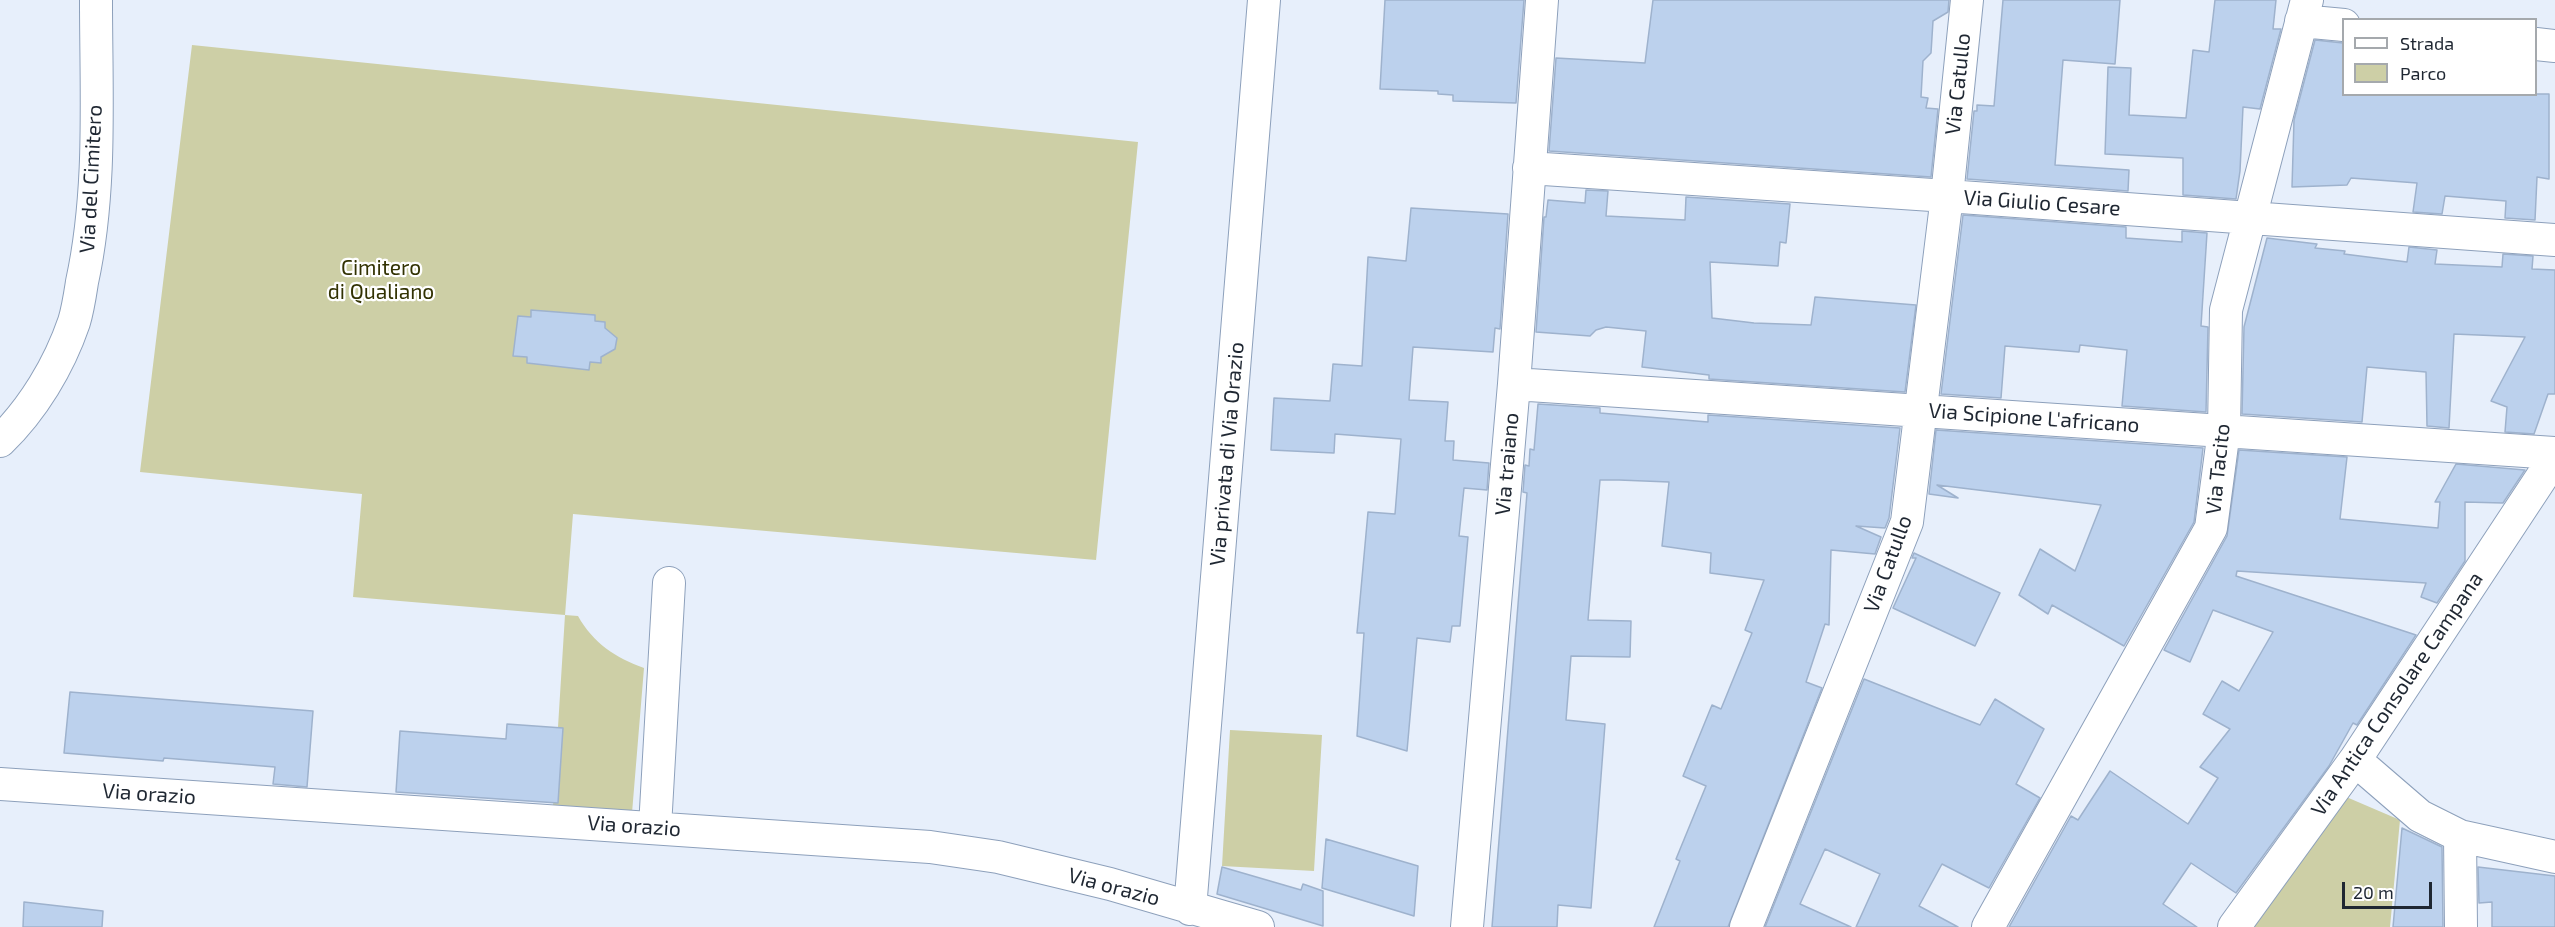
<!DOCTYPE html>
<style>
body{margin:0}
#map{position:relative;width:2555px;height:927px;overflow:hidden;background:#e7effb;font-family:"Exo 2",sans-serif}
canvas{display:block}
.legend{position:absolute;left:2342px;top:18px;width:195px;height:78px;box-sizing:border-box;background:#fff;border:2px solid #a5a9ad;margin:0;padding:8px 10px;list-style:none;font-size:18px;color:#1f2732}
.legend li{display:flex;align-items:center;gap:12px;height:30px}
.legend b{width:30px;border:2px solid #a5a9ad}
.scale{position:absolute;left:2342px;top:882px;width:90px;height:27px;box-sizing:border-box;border:3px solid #1f2732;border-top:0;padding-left:8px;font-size:18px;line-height:21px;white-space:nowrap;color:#1f2732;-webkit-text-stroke:4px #fff;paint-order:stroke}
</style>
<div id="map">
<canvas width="2555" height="927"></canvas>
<ul class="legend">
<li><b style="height:8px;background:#fff"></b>Strada</li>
<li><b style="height:16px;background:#cdcfa6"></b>Parco</li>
</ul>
<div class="scale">20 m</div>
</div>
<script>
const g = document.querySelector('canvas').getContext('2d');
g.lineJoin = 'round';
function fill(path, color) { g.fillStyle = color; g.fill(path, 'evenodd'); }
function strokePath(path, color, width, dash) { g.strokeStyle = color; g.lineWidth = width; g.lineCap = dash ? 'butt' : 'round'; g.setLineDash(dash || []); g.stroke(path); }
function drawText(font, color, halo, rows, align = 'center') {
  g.font = font + ' "Exo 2",sans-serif'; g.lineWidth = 4.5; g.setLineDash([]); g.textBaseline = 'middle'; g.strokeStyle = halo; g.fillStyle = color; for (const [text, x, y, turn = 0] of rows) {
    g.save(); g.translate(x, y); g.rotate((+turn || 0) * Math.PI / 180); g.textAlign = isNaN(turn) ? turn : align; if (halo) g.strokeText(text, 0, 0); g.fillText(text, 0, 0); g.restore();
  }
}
const green = new Path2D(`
 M 192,45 L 1138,142 L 1096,560 L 573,514 L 565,615 L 578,616 C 593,643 616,658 644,668 L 632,813 L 607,813 L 603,808 L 553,807 L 565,615 L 353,597 L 362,494 L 140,472 Z
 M 1230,730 L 1322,735 L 1314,871 L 1222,866 Z
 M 2344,796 L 2400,820 L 2390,927 L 2253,927 Z`);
const building = new Path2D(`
 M 1385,0 L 1524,0 L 1516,103 L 1453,101 L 1453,95 L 1438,94 L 1438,91 L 1380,89 Z
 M 1653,0 L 1949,0 L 1948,12 L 1933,21 L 1931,53 L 1923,61 L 1921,97 L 1928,98 L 1926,108 L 1938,109 L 1931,177 L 1549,151 L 1556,58 L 1645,63 Z
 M 2003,0 L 2120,0 L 2115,64 L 2063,60 L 2055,165 L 2129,170 L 2128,191 L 1967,179 L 1974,111 L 1977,111 L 1977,105 L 1994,106 Z
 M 2215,0 L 2276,0 L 2273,29 L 2281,29 L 2260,109 L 2243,107 L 2240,171 L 2236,199 L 2183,195 L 2183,158 L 2105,154 L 2108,67 L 2131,68 L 2129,115 L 2186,118 L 2193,50 L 2209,52 Z
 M 2315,40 L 2343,43 L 2343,94 L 2549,94 L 2549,179 L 2537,177 L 2535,220 L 2505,218 L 2506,201 L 2445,196 L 2442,214 L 2413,212 L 2417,183 L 2351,178 L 2347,185 L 2292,187 L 2294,120 Z
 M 1586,190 L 1608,191 L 1606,216 L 1685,220 L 1686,197 L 1790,204 L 1786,243 L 1780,242 L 1778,266 L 1710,262 L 1712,318 L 1754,323 L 1811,325 L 1815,297 L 1916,305 L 1905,392 L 1709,379 L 1709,375 L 1642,367 L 1646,331 L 1606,327 L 1596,330 L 1590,336 L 1536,332 L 1544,217 L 1546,217 L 1548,200 L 1585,203 Z
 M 1411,208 L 1508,214 L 1500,329 L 1495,328 L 1493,352 L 1413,347 L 1409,400 L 1448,402 L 1445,441 L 1454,441 L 1453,460 L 1489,463 L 1487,490 L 1464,488 L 1459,536 L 1468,537 L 1460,626 L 1452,626 L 1450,642 L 1417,638 L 1407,751 L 1357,736 L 1364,633 L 1357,633 L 1368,512 L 1395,514 L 1401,439 L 1335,434 L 1334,453 L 1271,450 L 1274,398 L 1330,401 L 1333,364 L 1362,366 L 1368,257 L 1406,261 Z
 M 1963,215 L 2126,227 L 2126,238 L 2182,242 L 2182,231 L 2207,233 L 2201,326 L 2208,327 L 2206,412 L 2122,406 L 2127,350 L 2080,345 L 2079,352 L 2005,346 L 2001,398 L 1941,394 Z
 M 2267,238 L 2317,244 L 2315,248 L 2345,251 L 2344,254 L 2407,262 L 2409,247 L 2437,250 L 2435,264 L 2502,267 L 2503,254 L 2533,256 L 2532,269 L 2555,270 L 2555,394 L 2548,394 L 2534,434 L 2505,432 L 2507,407 L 2491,401 L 2525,337 L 2454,334 L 2449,428 L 2427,426 L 2426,372 L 2367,367 L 2362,422 L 2242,414 L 2244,327 Z
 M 531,310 L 595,315 L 595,321 L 605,322 L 605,328 L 617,338 L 615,349 L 601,357 L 601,363 L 590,362 L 589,370 L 527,363 L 527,357 L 513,356 L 518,316 L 531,317 Z
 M 1538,404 L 1600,408 L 1600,413 L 1708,422 L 1708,415 L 1900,428 L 1889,518 L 1885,528 L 1856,526 L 1881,537 L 1875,554 L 1831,550 L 1829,625 L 1825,624 L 1806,682 L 1822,688 L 1728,927 L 1654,927 L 1680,861 L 1676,859 L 1706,786 L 1683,776 L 1712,705 L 1721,709 L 1752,633 L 1745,630 L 1764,580 L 1710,573 L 1711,553 L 1662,546 L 1669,482 L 1619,480 L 1600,480 L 1588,620 L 1631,621 L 1630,657 L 1571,656 L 1566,720 L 1605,724 L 1591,908 L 1558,905 L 1557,927 L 1492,927 L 1527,493 L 1523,492 L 1525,465 L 1529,466 L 1530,449 L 1534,450 Z
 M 1936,430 L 2203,448 L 2194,522 L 2124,646 L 2052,605 L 2048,614 L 2019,595 L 2040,549 L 2075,571 L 2101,505 L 1937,485 L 1958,498 L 1929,494 Z
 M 2239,450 L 2347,457 L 2340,519 L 2438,528 L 2440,502 L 2435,502 L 2456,464 L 2525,470 L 2503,503 L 2465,502 L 2465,561 L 2437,603 L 2421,597 L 2426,583 L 2237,571 L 2236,576 L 2416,635 L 2357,725 L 2353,723 L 2329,766 L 2236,893 L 2191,863 L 2163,904 L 2197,927 L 2009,927 L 2071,816 L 2078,820 L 2110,771 L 2188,824 L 2218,778 L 2200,767 L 2230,729 L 2203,714 L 2222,681 L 2239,691 L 2273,632 L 2213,610 L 2190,662 L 2164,650 L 2227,536 Z
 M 1914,553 L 2000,593 L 1975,646 L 1893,608 L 1916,558 L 1912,558 Z
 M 1864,679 L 1980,725 L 1995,699 L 2044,729 L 2016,784 L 2040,798 L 1989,888 L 1942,864 L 1919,906 L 1958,927 L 1856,927 L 1880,874 L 1825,849 L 1800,904 L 1851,927 L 1765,927 Z
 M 70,692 L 313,711 L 307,787 L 273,784 L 275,767 L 164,758 L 163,761 L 64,753 Z
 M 507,724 L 563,728 L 558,803 L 396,792 L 400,731 L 506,739 Z
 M 2402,828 L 2442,847 L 2443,927 L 2393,927 Z
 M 1326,839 L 1418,866 L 1414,916 L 1322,888 Z
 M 1222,867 L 1301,890 L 1303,884 L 1323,891 L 1323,926 L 1217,894 Z
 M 2478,867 L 2555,876 L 2555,927 L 2492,927 L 2492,902 L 2479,903 Z
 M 24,902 L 103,911 L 102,927 L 23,927 Z`);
const minor = new Path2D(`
 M 2301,21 L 2344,25
 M 2536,44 L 2555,46
 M 1529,168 L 1947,196 L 2555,240
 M 1514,384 L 2555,453
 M 0,441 C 33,409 59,366 74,322 C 78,309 80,295 82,282 C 102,190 96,94 96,0
 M 2355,760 L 2420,816 L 2460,836 L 2555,857
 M 0,784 L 930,847 L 998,857 L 1110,884 L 1258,927
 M 655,827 L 669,583
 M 2460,836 L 2461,927
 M 1190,909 L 1264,0
 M 1467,927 L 1514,384 L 1542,0
 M 1746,927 L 1907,522 L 1947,196 L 1967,0
 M 1988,927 L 2211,528 L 2224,430 L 2226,310 L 2307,0
 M 2234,927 L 2355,760 L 2555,457`);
const streetNames = [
 ["Via Catullo",1958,84,-84],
 ["Via del Cimitero",91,179,-87],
 ["Via Giulio Cesare",2042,203,4],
 ["Via Scipione L'africano",2034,418,4],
 ["Via privata di Via Orazio",1227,454,-85],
 ["Via traiano",1507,464,-85],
 ["Via Tacito",2218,469,-84],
 ["Via Catullo",1888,564,-70],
 ["Via Antica Consolare Campana",2397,694,-56],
 ["Via orazio",149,794,4],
 ["Via orazio",634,826,4],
 ["Via orazio",1114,887,15]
];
const parkNames = [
 ["Cimitero",381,268],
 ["di Qualiano",381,292]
];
fill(green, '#cdcfa6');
fill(building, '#bcd1ed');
strokePath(building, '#9eb2cd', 1.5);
strokePath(minor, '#8da0bb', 34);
strokePath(minor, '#fff', 32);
drawText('21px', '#1f2732', '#fff', streetNames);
drawText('21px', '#323202', '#fff', parkNames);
</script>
